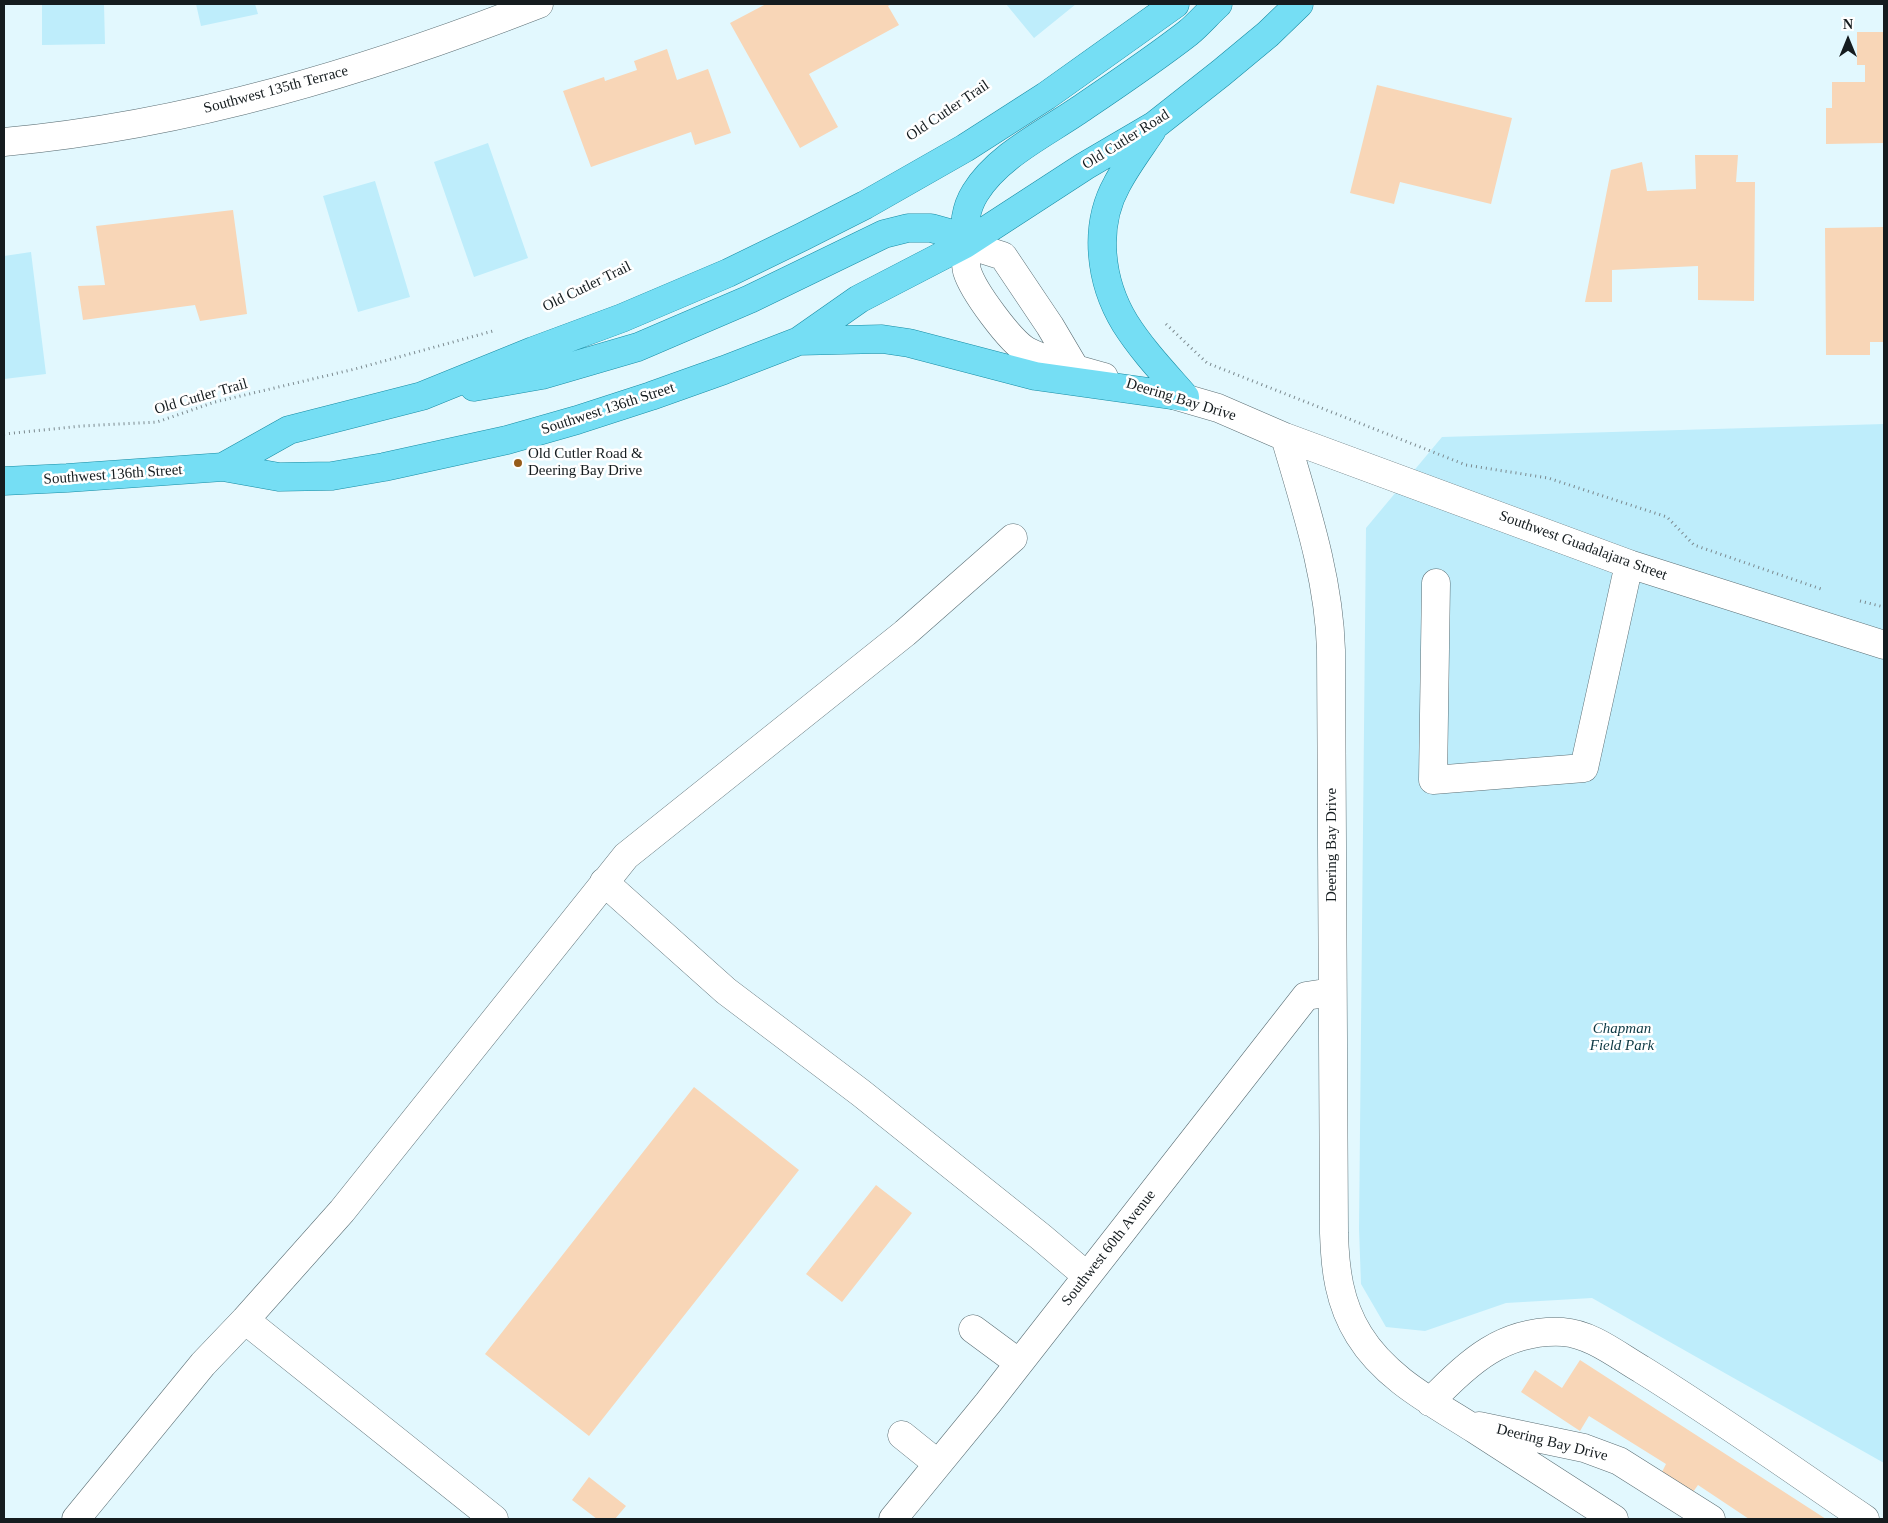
<!DOCTYPE html>
<style>
body{margin:0}
#map{position:relative;width:1888px;height:1523px;overflow:hidden;background:#e2f8fe;font-family:Georgia,serif}
canvas{display:block}
.frame{position:absolute;inset:0;border:5px solid #151c1f;pointer-events:none}
.north{position:absolute;left:1823px;top:15px;width:50px;height:50px;-webkit-text-stroke:4px #fff;paint-order:stroke;rotate:0deg;font-size:14px;font-weight:700;line-height:20px;text-align:center;color:#151c1f}
.north::after{content:'';display:block;margin:auto;width:18px;height:22px;background:#151c1f;clip-path:polygon(50% 0,100% 100%,50% 72%,0 100%)}
</style>
<div id="map">
<canvas width="1888" height="1523"></canvas>
<div class="frame"></div>
<div class="north">N</div>
</div>
<script>
const g = document.querySelector('canvas').getContext('2d');
g.lineJoin = 'round';
function fill(path, color) { g.fillStyle = color; g.fill(path, 'evenodd'); }
function strokePath(path, color, width, dash) { g.strokeStyle = color; g.lineWidth = width; g.lineCap = dash ? 'butt' : 'round'; g.setLineDash(dash || []); g.stroke(path); }
function drawText(font, color, halo, rows, align = 'center') {
  g.font = font + ' Georgia,serif'; g.lineWidth = 5; g.setLineDash([]); g.textBaseline = 'middle'; g.strokeStyle = halo; g.fillStyle = color; for (const [text, x, y, turn = 0] of rows) {
    g.save(); g.translate(x, y); g.rotate((+turn || 0) * Math.PI / 180); g.textAlign = isNaN(turn) ? turn : align; if (halo) g.strokeText(text, 0, 0); g.fillText(text, 0, 0); g.restore();
  }
}
const green = new Path2D(`
 M 42,4 L 104,4 L 105,44 L 42,45 Z
 M 196,4 L 255,4 L 258,14 L 201,26 Z
 M 1006,4 L 1076,4 L 1034,38 Z
 M 488,143 L 528,258 L 474,277 L 434,162 Z
 M 375,181 L 410,297 L 358,312 L 323,196 Z
 M 31,252 L 46,374 L 4,379 L 4,256 Z
 M 1884,424 L 1884,1463 L 1592,1298 L 1506,1303 L 1425,1331 L 1386,1327 L 1361,1284 L 1359,1229 L 1366,528 L 1442,437 Z`);
const building = new Path2D(`
 M 766,4 L 892,4 L 888,6 L 899,25 L 809,74 L 838,127 L 800,148 L 730,23 Z
 M 1857,32 L 1884,32 L 1884,143 L 1826,144 L 1826,108 L 1832,108 L 1832,82 L 1865,82 L 1865,65 L 1857,65 Z
 M 667,49 L 677,80 L 708,69 L 731,133 L 695,145 L 691,132 L 591,167 L 563,91 L 604,77 L 605,81 L 637,70 L 634,61 Z
 M 1377,85 L 1512,118 L 1491,204 L 1400,182 L 1394,204 L 1350,193 Z
 M 1695,155 L 1738,155 L 1736,182 L 1755,182 L 1754,301 L 1698,300 L 1698,266 L 1612,270 L 1612,302 L 1585,302 L 1611,170 L 1642,162 L 1647,191 L 1696,189 Z
 M 233,210 L 247,314 L 200,321 L 195,305 L 83,320 L 78,286 L 105,285 L 96,226 Z
 M 1884,227 L 1884,342 L 1870,342 L 1870,355 L 1826,355 L 1825,228 Z
 M 694,1087 L 799,1170 L 589,1436 L 485,1354 Z
 M 876,1185 L 912,1213 L 842,1302 L 806,1274 Z
 M 1580,1360 L 1826,1519 L 1749,1519 L 1698,1485 L 1693,1492 L 1662,1472 L 1666,1464 L 1589,1416 L 1580,1431 L 1521,1392 L 1535,1370 L 1562,1388 Z
 M 589,1477 L 626,1506 L 615,1519 L 597,1519 L 572,1500 Z`);
const path = new Path2D(`
 M 1166,324 L 1207,363 L 1466,465 L 1548,478 L 1667,517 L 1694,545 L 1821,589
 M 4,434 L 82,426 L 157,422 L 215,402 L 355,369 L 493,331
 M 1860,601 L 1884,607`);
const minor = new Path2D(`
 M 4,142 C 189,125 367,71 539,4
 M 1076,370 L 1050,326 L 1003,256 L 965,244 C 966,253 965,263 967,271 C 973,291 1010,341 1027,351 C 1051,363 1079,370 1104,377
 M 1163,392 L 1218,408 L 1285,437 C 1305,506 1329,577 1331,650 L 1334,1233 C 1335,1269 1339,1303 1359,1335 C 1386,1379 1434,1403 1476,1430 C 1522,1460 1568,1489 1614,1519
 M 1285,437 L 1629,564 L 1884,645
 M 1436,583 L 1433,780 L 1584,768 L 1629,564
 M 604,882 L 726,991 L 861,1093 L 1041,1237 L 1087,1276
 M 245,1320 L 494,1519
 M 973,1329 L 1019,1363
 M 1430,1402 C 1468,1362 1504,1329 1563,1332 C 1591,1334 1617,1355 1641,1369 C 1717,1416 1791,1469 1865,1519
 M 1479,1426 L 1584,1448 L 1619,1461 L 1711,1519
 M 902,1435 L 938,1464
 M 76,1519 L 203,1364 L 245,1320 L 342,1211 L 626,856 L 905,633 L 1013,538
 M 893,1519 L 988,1403 L 1306,996 L 1332,992`);
const major = new Path2D(`
 M 1152,130 C 1140,148 1127,165 1117,184 C 1093,227 1100,282 1125,323 C 1142,350 1164,373 1185,397
 M 965,244 C 964,226 965,209 975,193 C 997,157 1042,135 1076,112 C 1113,87 1152,61 1188,33 C 1199,24 1208,13 1218,4
 M 799,341 L 882,339 L 909,343 L 1035,376 L 1185,397
 M 474,387 L 542,375 L 638,347 L 750,299 L 884,234 L 908,228 L 931,228 L 949,233 L 965,244
 M 223,467 L 289,430 L 422,396 L 533,351 L 622,318 L 728,273 L 802,237 L 865,205 L 965,148 L 1046,96 L 1175,4
 M 4,481 L 67,478 L 223,467 L 279,477 L 332,476 L 384,467 L 507,440 L 577,420 L 651,396 L 724,370 L 799,341 L 859,299 L 965,244 L 1085,166 L 1155,125 L 1221,73 L 1268,34 L 1299,4`);
const markers = [
 [518,463,5,"#965c1a"]
];
const streetNames = [
 ["Southwest 135th Terrace",276,90,-15],
 ["Old Cutler Trail",948,111,-34],
 ["Old Cutler Road",1126,140,-32],
 ["Old Cutler Trail",587,287,-26],
 ["Old Cutler Trail",201,397,-16],
 ["Deering Bay Drive",1181,400,17],
 ["Southwest 136th Street",608,409,-18],
 ["Southwest 136th Street",113,475,-4],
 ["Southwest Guadalajara Street",1583,546,20],
 ["Deering Bay Drive",1332,845,-90],
 ["Southwest 60th Avenue",1109,1248,-52],
 ["Deering Bay Drive",1552,1443,14]
];
const poiNames = [
 ["Old Cutler Road &",528,454],
 ["Deering Bay Drive",528,471]
];
const parkNames = [
 ["Chapman",1622,1029],
 ["Field Park",1622,1046]
];
fill(green, '#beedfb');
fill(building, '#f8d6b7');
strokePath(minor, '#5c6f75', 29);
strokePath(major, '#188ca4', 29);
strokePath(path, '#7b898e', 3, [1, 4]);
strokePath(minor, '#fff', 28);
strokePath(major, '#75def4', 28);
for (const [x, y, r, color] of markers) { const dot = new Path2D(); dot.arc(x, y, r, 0, 2 * Math.PI); g.fillStyle = color; g.fill(dot); strokePath(dot, '#fff', 2); }
drawText('15px', '#151c1f', '#fff', streetNames);
drawText('15px', '#151c1f', '#fff', poiNames, 'left');
drawText('italic 15px', '#0c3843', '#fff', parkNames);
</script>
